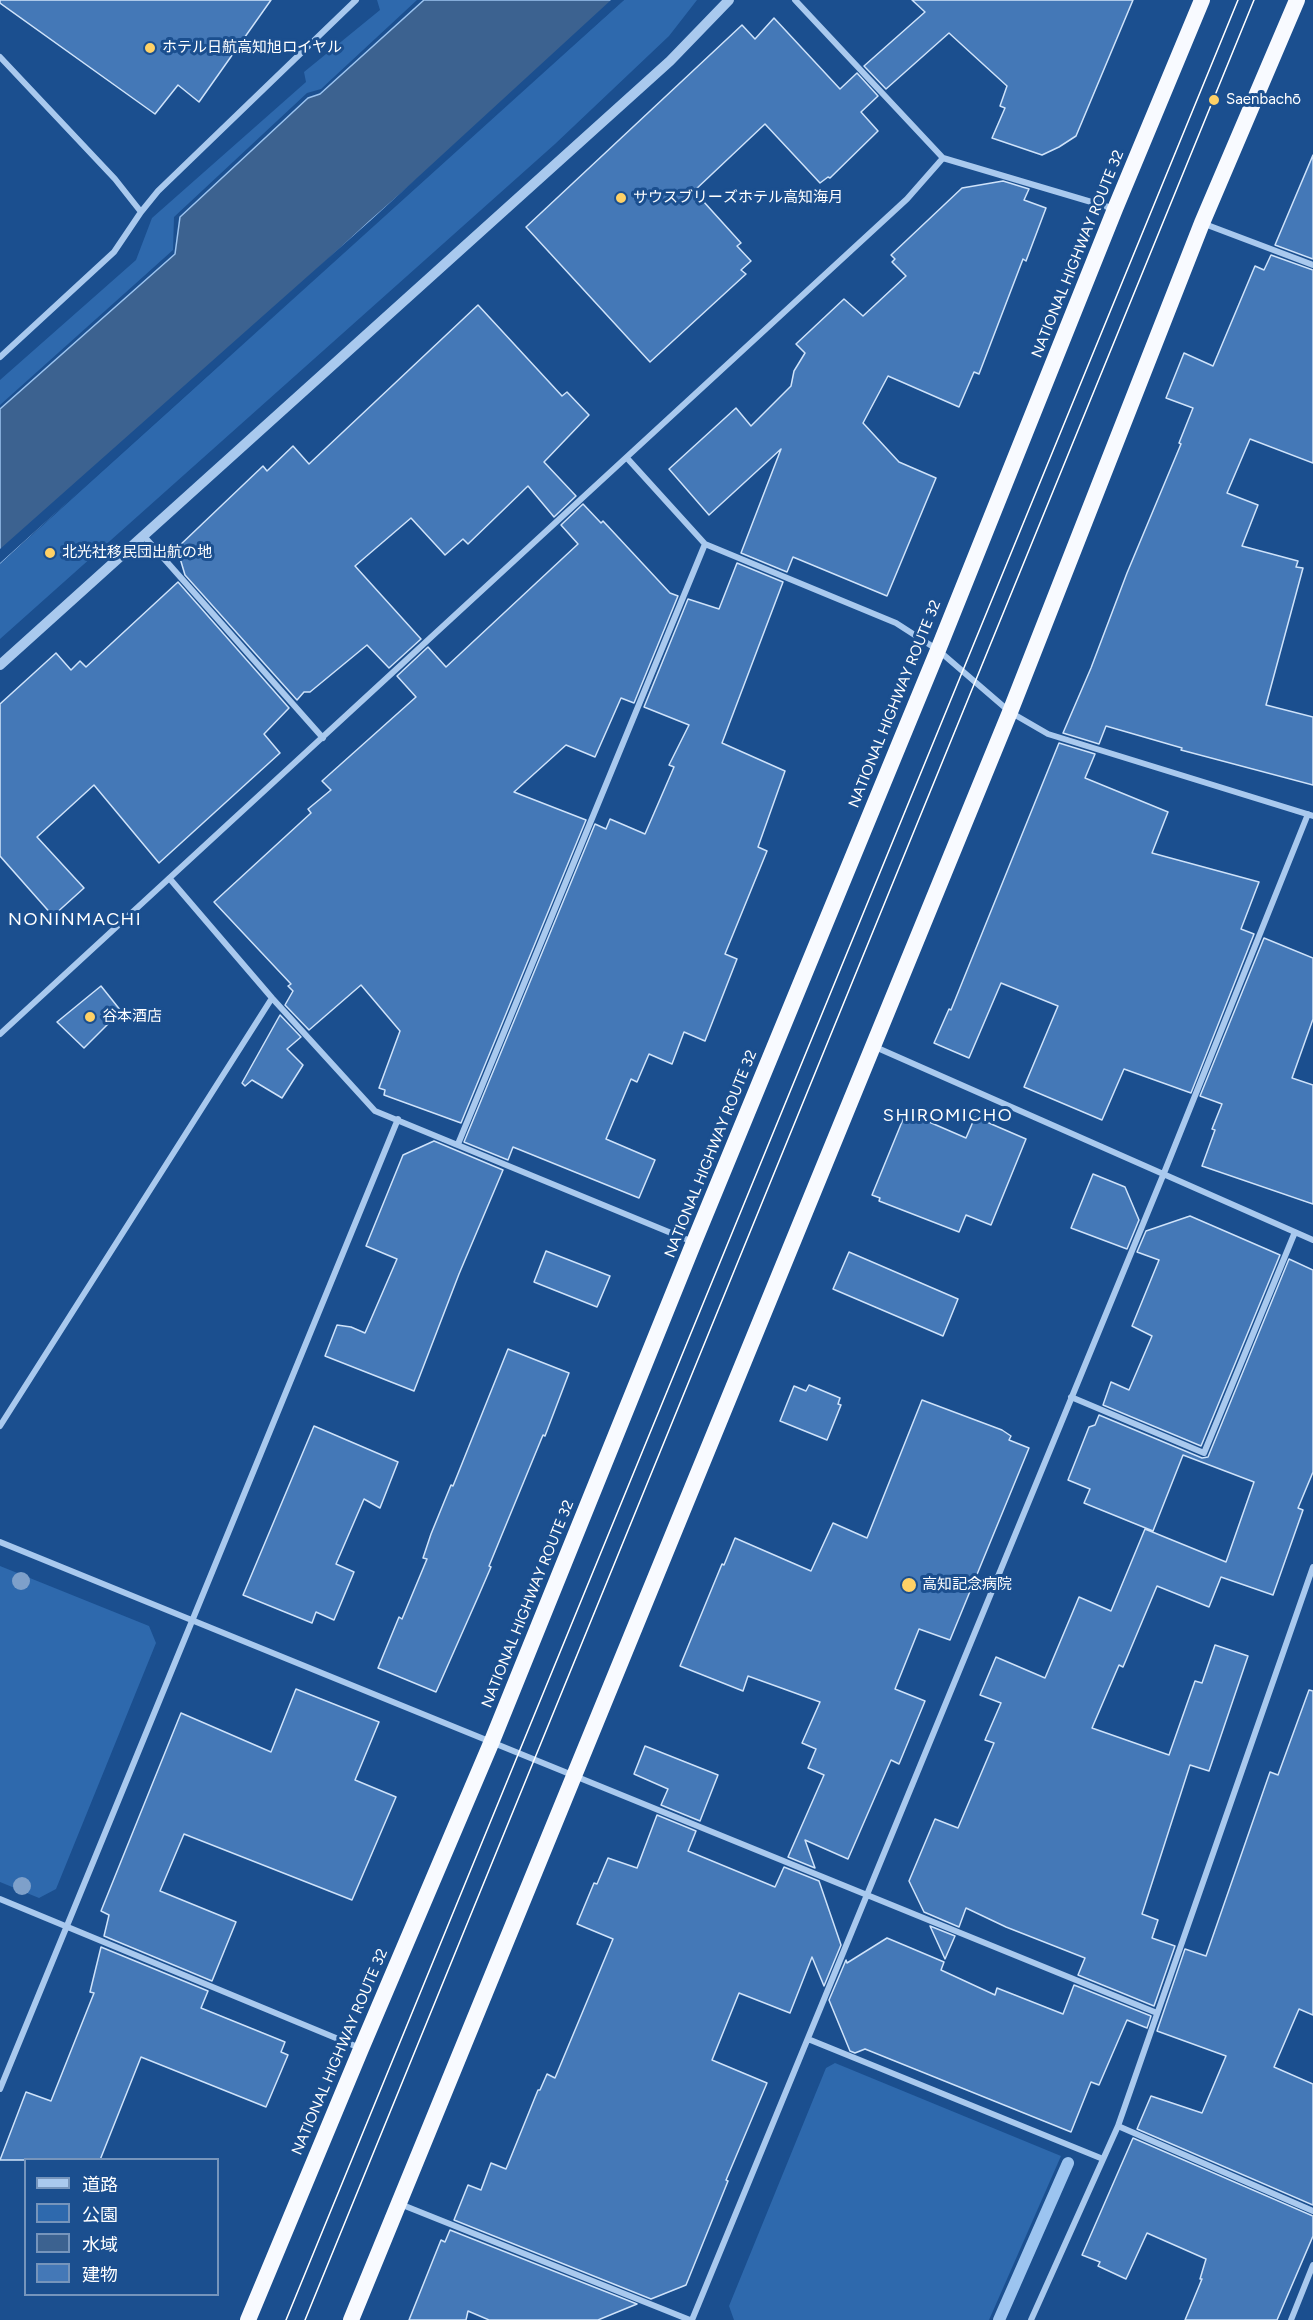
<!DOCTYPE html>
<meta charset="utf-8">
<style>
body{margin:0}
#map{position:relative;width:1313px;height:2320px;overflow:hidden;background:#1b4f8f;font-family:Figtree,"Noto Sans JP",sans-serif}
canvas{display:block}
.legend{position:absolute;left:24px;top:2158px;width:195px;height:138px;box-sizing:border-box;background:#1b4f8f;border:2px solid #7695bc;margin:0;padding:8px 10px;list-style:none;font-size:18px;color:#fff}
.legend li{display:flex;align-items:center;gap:12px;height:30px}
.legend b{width:30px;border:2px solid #7695bc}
</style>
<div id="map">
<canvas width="1313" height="2320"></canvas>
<ul class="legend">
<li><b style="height:8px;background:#a9c9ee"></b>道路</li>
<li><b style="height:16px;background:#2e69ad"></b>公園</li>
<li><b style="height:16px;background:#3c6290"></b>水域</li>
<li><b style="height:16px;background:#4478b7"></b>建物</li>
</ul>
</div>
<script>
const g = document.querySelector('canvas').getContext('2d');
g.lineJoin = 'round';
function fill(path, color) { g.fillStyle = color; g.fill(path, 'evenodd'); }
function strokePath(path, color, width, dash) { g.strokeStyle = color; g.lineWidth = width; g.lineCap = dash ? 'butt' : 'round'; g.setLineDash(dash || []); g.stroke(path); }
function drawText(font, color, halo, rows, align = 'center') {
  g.font = font + ' Figtree,"Noto Sans JP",sans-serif'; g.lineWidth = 6; g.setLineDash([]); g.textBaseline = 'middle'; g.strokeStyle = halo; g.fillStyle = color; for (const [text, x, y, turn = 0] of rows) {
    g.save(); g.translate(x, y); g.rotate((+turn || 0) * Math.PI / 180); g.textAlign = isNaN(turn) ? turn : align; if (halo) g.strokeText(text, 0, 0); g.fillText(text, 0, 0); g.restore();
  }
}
const green = new Path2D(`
 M 377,0 L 417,0 L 321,89 L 307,93 L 174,217 L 173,250 L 0,405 L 0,380 L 136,260 L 152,218 L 306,82 L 304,72 L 380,10 Z
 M 624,0 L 697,0 L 669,36 L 555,144 L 0,639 L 0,564 Z
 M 0,1566 L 149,1626 L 156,1643 L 56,1889 L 39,1898 L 0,1882 Z
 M 835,2063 L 1061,2156 L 989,2320 L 734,2320 L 729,2306 L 826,2068 Z`);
const water = new Path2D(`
 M 424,0 L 622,0 L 370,221 L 0,563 L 0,409 L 175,254 L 180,217 L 308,98 L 320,94 Z`);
const pier = new Path2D(`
 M 611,0 L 624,0 L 372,223 L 191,391 L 0,563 L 0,549 L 370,221 Z`);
const stream = new Path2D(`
 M 999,2320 L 1068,2163`);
const building = new Path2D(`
 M 0,0 L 271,0 L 199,102 L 178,85 L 155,114 L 0,3 Z
 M 912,0 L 1133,0 L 1076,136 L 1059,147 L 1042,155 L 992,138 L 1005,108 L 1000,106 L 1007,86 L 949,33 L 886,89 L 864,66 L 925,12 Z
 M 774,18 L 840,89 L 857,73 L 878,96 L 861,112 L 878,131 L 830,178 L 828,177 L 820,183 L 765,124 L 694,191 L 741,243 L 737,246 L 751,261 L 741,270 L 746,274 L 650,362 L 526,227 L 742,25 L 755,39 Z
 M 1313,155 L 1313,259 L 1275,245 Z
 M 1003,181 L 1029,189 L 1024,200 L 1046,208 L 1026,261 L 1023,259 L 979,374 L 974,372 L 959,407 L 888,376 L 863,423 L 899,462 L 936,478 L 887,596 L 793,557 L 787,572 L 741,553 L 781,449 L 709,515 L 669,469 L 736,408 L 751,426 L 791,386 L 794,371 L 805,353 L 796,344 L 844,299 L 863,316 L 906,276 L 892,262 L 895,259 L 891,255 L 962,188 Z
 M 1271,255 L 1313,270 L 1313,463 L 1250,439 L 1227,493 L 1258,505 L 1242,546 L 1298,561 L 1296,567 L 1303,568 L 1266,705 L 1313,717 L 1313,785 L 1181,750 L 1182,748 L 1106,726 L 1099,744 L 1063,733 L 1091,668 L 1127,573 L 1181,444 L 1179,443 L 1193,408 L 1166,398 L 1184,353 L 1213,366 L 1255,266 L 1264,270 Z
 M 478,305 L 562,396 L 567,392 L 589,415 L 544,462 L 576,496 L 554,517 L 528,486 L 468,544 L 463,539 L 445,555 L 411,518 L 355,566 L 421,639 L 389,668 L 367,645 L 310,692 L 304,692 L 297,700 L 185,575 L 177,548 L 263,466 L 267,471 L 293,446 L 309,464 Z
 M 583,504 L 601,523 L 603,521 L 670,593 L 678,596 L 634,703 L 621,698 L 595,757 L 566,745 L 514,792 L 586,820 L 461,1123 L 384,1095 L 385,1090 L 379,1088 L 400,1031 L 361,985 L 309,1030 L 285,1005 L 293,991 L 288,986 L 291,984 L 214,902 L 311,813 L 308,809 L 331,790 L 322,781 L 416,697 L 397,676 L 428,647 L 446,667 L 578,544 L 561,525 Z
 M 737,563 L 783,582 L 722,743 L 785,771 L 758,847 L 767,851 L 725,954 L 737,959 L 705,1041 L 684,1032 L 672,1064 L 649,1054 L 637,1082 L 631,1079 L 606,1139 L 655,1160 L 639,1198 L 513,1147 L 508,1160 L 464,1142 L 595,824 L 606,829 L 610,819 L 645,834 L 674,767 L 669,765 L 689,725 L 644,707 L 688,599 L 719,609 Z
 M 178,582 L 289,708 L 264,734 L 280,753 L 159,863 L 94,785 L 37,837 L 84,888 L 53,916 L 0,856 L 0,704 L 56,653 L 71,670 L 80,661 L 86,667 Z
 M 1059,743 L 1095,754 L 1085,778 L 1168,812 L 1152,853 L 1259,882 L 1241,929 L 1254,934 L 1191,1093 L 1124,1069 L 1102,1120 L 1024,1087 L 1058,1006 L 1001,983 L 969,1058 L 934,1043 L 949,1009 L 951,1010 Z
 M 1264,938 L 1313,958 L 1313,1019 L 1292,1078 L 1313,1085 L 1313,1204 L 1202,1166 L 1215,1130 L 1212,1129 L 1222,1104 L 1200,1096 Z
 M 101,986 L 121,1011 L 84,1048 L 57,1022 Z
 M 280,1015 L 301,1037 L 287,1049 L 303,1065 L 282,1098 L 252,1080 L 245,1086 L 242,1083 Z
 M 906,1112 L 966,1138 L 975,1117 L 1026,1139 L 991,1225 L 966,1215 L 959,1232 L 879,1201 L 880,1198 L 872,1195 Z
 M 434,1141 L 503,1170 L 459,1274 L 414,1391 L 325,1356 L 337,1325 L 351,1327 L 365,1333 L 397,1259 L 366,1246 L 403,1155 Z
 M 1093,1174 L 1125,1187 L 1139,1220 L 1127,1249 L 1071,1228 Z
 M 1190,1216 L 1280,1255 L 1201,1446 L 1103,1405 L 1111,1382 L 1129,1390 L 1152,1336 L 1132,1326 L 1159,1260 L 1137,1252 L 1146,1231 Z
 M 546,1251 L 610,1276 L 597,1307 L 534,1282 Z
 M 849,1252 L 958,1299 L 943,1336 L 833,1289 Z
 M 1289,1259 L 1313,1270 L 1313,1472 L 1298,1508 L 1303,1510 L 1273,1595 L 1221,1577 L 1209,1607 L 1157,1586 L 1123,1667 L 1119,1665 L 1092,1728 L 1169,1755 L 1195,1681 L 1202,1683 L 1215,1645 L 1248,1656 L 1209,1771 L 1190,1765 L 1142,1914 L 1158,1920 L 1152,1938 L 1175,1946 L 1154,2006 L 1078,1975 L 1085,1958 L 1006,1927 L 966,1908 L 959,1927 L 924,1912 L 909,1881 L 935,1819 L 958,1828 L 994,1743 L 985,1740 L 1001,1703 L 980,1695 L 996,1657 L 1045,1678 L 1079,1597 L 1111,1611 L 1145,1529 L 1226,1562 L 1254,1482 L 1183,1455 L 1153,1531 L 1084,1503 L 1090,1489 L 1068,1480 L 1089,1427 L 1095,1425 L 1099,1415 L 1202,1458 L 1208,1457 Z
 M 508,1349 L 569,1373 L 545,1436 L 543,1435 L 489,1566 L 491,1567 L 478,1597 L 436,1692 L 378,1668 L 399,1617 L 402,1619 L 427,1559 L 423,1558 L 431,1534 L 451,1485 L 453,1486 Z
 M 809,1385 L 840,1398 L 838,1404 L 841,1405 L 827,1440 L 780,1421 L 794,1386 L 806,1391 Z
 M 922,1400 L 1002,1430 L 1011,1436 L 1009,1440 L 1029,1448 L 950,1640 L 919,1629 L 895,1689 L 925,1701 L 899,1764 L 891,1760 L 848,1859 L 805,1840 L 815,1868 L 788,1857 L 824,1775 L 808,1768 L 816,1749 L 802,1743 L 820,1702 L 748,1676 L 743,1691 L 680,1666 L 722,1564 L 724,1565 L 735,1538 L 811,1571 L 833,1523 L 867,1538 Z
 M 314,1426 L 398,1462 L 380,1508 L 364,1499 L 336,1564 L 354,1572 L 334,1620 L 316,1612 L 312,1623 L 243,1595 Z
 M 296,1689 L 379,1722 L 355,1780 L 396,1797 L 352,1900 L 184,1834 L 160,1891 L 236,1922 L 212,1981 L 104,1936 L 109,1915 L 101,1911 L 181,1713 L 271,1752 Z
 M 1309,1690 L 1313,1691 L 1313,2015 L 1299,2009 L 1274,2067 L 1313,2084 L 1313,2205 L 1137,2129 L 1151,2096 L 1202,2113 L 1226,2056 L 1157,2031 L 1185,1949 L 1206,1956 L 1270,1772 L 1278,1775 Z
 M 645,1746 L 718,1775 L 700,1821 L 661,1805 L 668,1789 L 634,1774 Z
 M 657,1815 L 696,1831 L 688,1851 L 775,1887 L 784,1867 L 819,1881 L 841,1945 L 824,1986 L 812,1957 L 790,2013 L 739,1993 L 712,2060 L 767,2083 L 726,2180 L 728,2181 L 686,2285 L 651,2299 L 454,2220 L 468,2185 L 481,2190 L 491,2163 L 506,2169 L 538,2090 L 540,2090 L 547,2074 L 555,2078 L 613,1939 L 577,1924 L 594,1883 L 597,1884 L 608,1858 L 637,1868 Z
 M 930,1926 L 955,1936 L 945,1959 Z
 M 887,1938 L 944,1962 L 941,1970 L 995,1995 L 997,1988 L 1063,2014 L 1074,1985 L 1151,2016 L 1147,2028 L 1127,2020 L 1099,2085 L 1091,2082 L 1071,2132 L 865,2049 L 855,2053 L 850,2051 L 829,2000 L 846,1960 L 847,1963 Z
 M 101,1947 L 208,1991 L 201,2008 L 285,2042 L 281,2052 L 288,2055 L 266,2107 L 141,2057 L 100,2160 L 0,2160 L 26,2092 L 51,2101 L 94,1993 L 90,1992 Z
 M 1133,2138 L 1313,2216 L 1313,2236 L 1277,2320 L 1185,2320 L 1202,2279 L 1200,2279 L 1206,2259 L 1147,2233 L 1126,2279 L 1098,2266 L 1100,2262 L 1082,2255 Z
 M 450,2230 L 637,2304 L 598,2320 L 489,2320 L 468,2311 L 466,2320 L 409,2320 L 441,2240 L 445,2242 Z`);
const minor = new Path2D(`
 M 795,0 L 943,158 L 1115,209
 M 0,57 L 115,179 L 141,212
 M 1202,223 L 1313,265
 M 0,357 L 114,252 L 141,212 L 158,191 L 356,0
 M 627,458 L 705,544 L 896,623 L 938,650 L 1010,712 L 1048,734 L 1313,816
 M 143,535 L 323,738
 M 170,879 L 272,998 L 375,1111 L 693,1242
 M 0,1034 L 907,199 L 943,158
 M 873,1046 L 1313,1240
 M 458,1144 L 705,544
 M 1071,1397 L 1204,1453 L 1295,1232
 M 0,1426 L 272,998
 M 0,1542 L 1157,2013
 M 0,1899 L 360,2048
 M 808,2039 L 1103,2159
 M 0,2089 L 398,1119
 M 1118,2126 L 1313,2211
 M 400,2204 L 690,2320
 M 692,2320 L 1164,1173 L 1308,814
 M 1031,2320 L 1118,2126 L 1313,1567
 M 1291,2320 L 1313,2265`);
const tertiary = new Path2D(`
 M 0,665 L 670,61 L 729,0`);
const trunk = new Path2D(`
 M 248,2320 L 361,2049 L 492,1741 L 694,1242 L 938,650 L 1115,209 L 1202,0
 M 351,2320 L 1010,712 L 1202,223 L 1297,0`);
const tram = new Path2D(`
 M 286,2320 L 1238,0
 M 305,2320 L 1254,0`);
const trees = [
 [21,1581],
 [22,1886]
];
const markers = [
 [150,48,6,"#ffd166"],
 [1214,100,6,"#ffd166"],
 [621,198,6,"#ffd166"],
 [50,553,6,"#ffd166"],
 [90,1017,6,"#ffd166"],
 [909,1585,8,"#ffd166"]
];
const poiNames = [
 ["ホテル日航高知旭ロイヤル",162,48],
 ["Saenbachō",1226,100],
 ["サウスブリーズホテル高知海月",633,198],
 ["北光社移民団出航の地",62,553],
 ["谷本酒店",102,1017],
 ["高知記念病院",922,1585]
];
const streetNames = [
 ["NATIONAL HIGHWAY ROUTE 32",1078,254,-68],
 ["NATIONAL HIGHWAY ROUTE 32",895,704,-68],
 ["NATIONAL HIGHWAY ROUTE 32",711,1154,-68],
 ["NATIONAL HIGHWAY ROUTE 32",528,1604,-68],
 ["NATIONAL HIGHWAY ROUTE 32",340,2052,-67]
];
const quarterNames = [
 ["NONINMACHI",75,920],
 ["SHIROMICHO",948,1116]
];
fill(green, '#2e69ad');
fill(water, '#3c6290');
strokePath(water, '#9cc4f0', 1.5);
fill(pier, '#1b4f8f');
strokePath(stream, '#9cc4f0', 12);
fill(building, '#4478b7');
strokePath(building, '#cfe3fa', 1.5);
strokePath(minor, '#a9c9ee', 6);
strokePath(tertiary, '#a9c9ee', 10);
strokePath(trunk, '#f8faff', 16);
strokePath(tram, '#fff', 1.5);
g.fillStyle = '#7ea0ca';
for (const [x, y] of trees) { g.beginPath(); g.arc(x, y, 9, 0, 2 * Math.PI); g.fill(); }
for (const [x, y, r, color] of markers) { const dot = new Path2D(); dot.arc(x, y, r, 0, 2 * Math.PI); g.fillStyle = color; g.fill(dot); strokePath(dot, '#1b4f8f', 2); }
drawText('15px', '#fff', '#1b4f8f', poiNames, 'left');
drawText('15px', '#fff', '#1b4f8f', streetNames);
g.letterSpacing = '1.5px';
drawText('18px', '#fff', '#1b4f8f', quarterNames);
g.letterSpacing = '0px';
</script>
